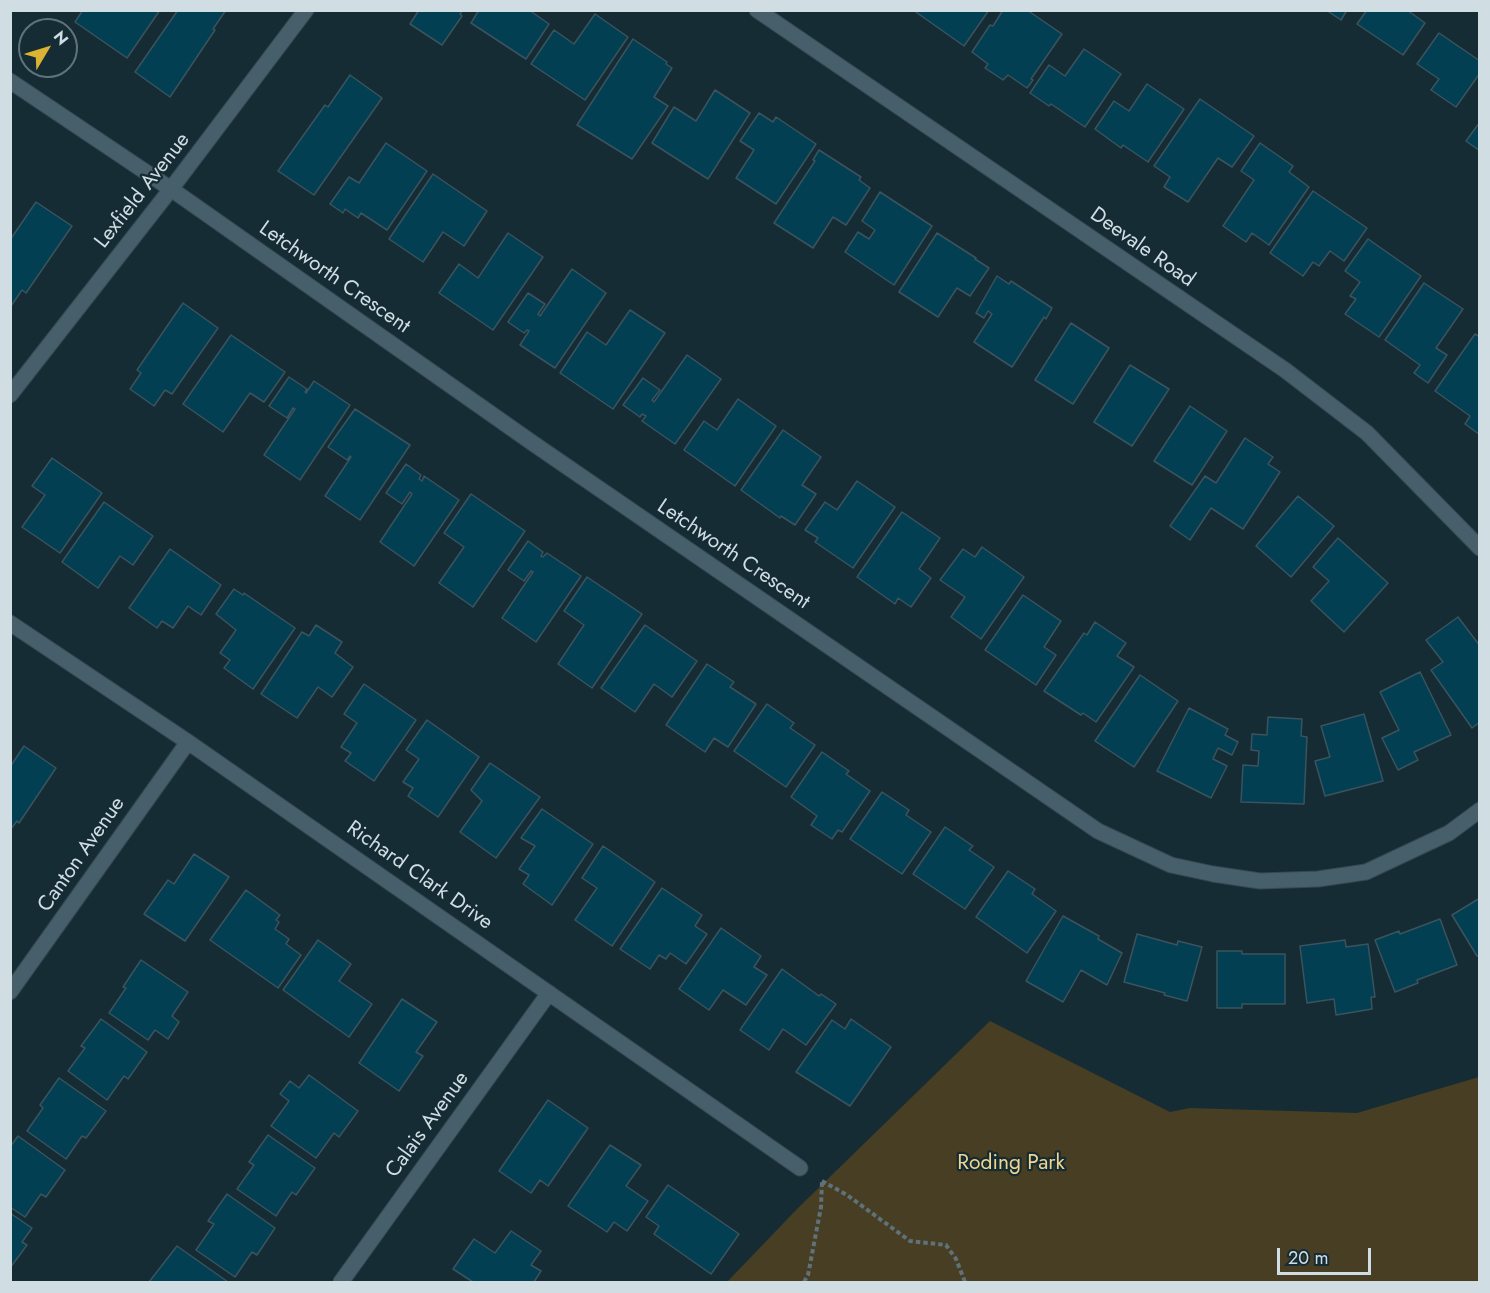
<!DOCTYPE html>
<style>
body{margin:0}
#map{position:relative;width:1490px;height:1293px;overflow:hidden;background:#152c35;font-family:Jost,sans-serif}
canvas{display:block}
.frame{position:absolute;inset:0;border:12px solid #d0dde3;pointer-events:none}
.north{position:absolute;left:18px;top:18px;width:60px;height:60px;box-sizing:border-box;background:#152c35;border:2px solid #60737b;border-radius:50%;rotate:52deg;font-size:16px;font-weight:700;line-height:24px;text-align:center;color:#d0dde3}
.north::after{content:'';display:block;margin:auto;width:21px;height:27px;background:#dcb233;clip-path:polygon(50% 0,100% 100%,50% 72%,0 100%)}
.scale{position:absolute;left:1277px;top:1248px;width:94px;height:27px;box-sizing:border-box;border:3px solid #d0dde3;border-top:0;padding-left:8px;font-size:18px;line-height:21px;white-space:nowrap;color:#d0dde3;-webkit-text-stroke:4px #152c35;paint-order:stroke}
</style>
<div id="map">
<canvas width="1490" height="1293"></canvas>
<div class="frame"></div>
<div class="north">N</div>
<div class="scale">20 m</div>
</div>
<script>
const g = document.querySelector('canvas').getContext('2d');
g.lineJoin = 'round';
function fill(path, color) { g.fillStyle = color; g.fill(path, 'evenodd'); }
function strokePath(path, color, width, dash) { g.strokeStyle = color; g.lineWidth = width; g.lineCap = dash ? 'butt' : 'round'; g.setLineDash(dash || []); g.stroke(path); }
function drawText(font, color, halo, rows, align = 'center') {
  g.font = font + ' Jost,sans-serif'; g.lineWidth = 4.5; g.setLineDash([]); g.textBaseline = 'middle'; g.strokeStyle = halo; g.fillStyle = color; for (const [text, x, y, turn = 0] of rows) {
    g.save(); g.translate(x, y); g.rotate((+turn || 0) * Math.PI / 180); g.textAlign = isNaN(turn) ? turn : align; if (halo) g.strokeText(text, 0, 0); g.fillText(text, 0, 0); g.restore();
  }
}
const green = new Path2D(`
 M 990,1021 L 1170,1112 L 1190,1108 L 1357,1113 L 1479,1077 L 1479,1282 L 727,1282 L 798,1208 Z`);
const building = new Path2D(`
 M 83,10 L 160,10 L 127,58 L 75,22 Z
 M 178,10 L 226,10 L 213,29 L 215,30 L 170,97 L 135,72 Z
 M 419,10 L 463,10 L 460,14 L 462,16 L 442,45 L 410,24 Z
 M 479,10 L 529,10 L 549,24 L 526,59 L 471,23 Z
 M 913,10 L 989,10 L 964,46 Z
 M 1003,10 L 1027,10 L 1062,34 L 1031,79 L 1033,80 L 1027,88 L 1008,75 L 1003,80 L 985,68 L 988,64 L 972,52 L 990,25 L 993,26 Z
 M 1326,10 L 1347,10 L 1341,20 Z
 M 1367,10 L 1407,10 L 1425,23 L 1403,55 L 1357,24 Z
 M 595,14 L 628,37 L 585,100 L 531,64 L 554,30 L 574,44 Z
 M 1439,33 L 1480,61 L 1480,73 L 1456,107 L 1431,90 L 1439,79 L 1417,64 Z
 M 633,39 L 667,62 L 666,64 L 672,68 L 654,97 L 668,106 L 632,159 L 577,125 Z
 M 1084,49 L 1121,74 L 1085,127 L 1051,104 L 1049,106 L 1030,93 L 1049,65 L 1065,76 Z
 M 350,75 L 382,98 L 314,195 L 278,171 L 325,105 L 328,107 Z
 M 1147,84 L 1184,109 L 1148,162 L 1123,145 L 1121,148 L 1095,129 L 1114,101 L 1129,111 Z
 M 715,90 L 750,113 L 708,179 L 652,143 L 674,107 L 696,121 Z
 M 1200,99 L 1254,136 L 1232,167 L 1218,158 L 1188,202 L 1164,187 L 1170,177 L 1154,166 Z
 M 759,113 L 773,122 L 776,117 L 816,144 L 776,204 L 736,178 L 754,150 L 740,141 Z
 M 1480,122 L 1480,151 L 1466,141 Z
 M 386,143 L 427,171 L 387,230 L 361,213 L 358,218 L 345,209 L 343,213 L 330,204 L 349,177 L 359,183 Z
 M 1260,143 L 1293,166 L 1289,172 L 1309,187 L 1269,245 L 1252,233 L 1246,242 L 1223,226 L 1254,180 L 1241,171 Z
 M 819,150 L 861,177 L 859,180 L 870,188 L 846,225 L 833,217 L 813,248 L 774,223 L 815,161 L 813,160 Z
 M 433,174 L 487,211 L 464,246 L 443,232 L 423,262 L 389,239 Z
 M 1313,191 L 1367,228 L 1344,261 L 1330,251 L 1319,266 L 1313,262 L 1303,276 L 1270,253 Z
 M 880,192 L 932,226 L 894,285 L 845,252 L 858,232 L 869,239 L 875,230 L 862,221 Z
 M 36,202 L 72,226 L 26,293 L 22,290 L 11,306 L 10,240 Z
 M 508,233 L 543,257 L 493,330 L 439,293 L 459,264 L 478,278 Z
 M 937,233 L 976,258 L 975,259 L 989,268 L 970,296 L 957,288 L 938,317 L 899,292 Z
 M 1368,239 L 1421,276 L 1379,337 L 1345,314 L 1356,299 L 1350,296 L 1360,282 L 1345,271 Z
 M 572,269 L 606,293 L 555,368 L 520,345 L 529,331 L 527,330 L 524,333 L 508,322 L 528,293 L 545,304 L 538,314 L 540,316 Z
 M 997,276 L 1009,284 L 1011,281 L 1052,308 L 1046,319 L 1044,317 L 1012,367 L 974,342 L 992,314 L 988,311 L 984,318 L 976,313 Z
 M 1424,283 L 1463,309 L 1436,348 L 1447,355 L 1428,383 L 1414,373 L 1420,365 L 1385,340 Z
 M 183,303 L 218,328 L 172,394 L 165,390 L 154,406 L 130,389 L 141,373 L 137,370 Z
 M 630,310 L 665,333 L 613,409 L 560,373 L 587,332 L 606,345 Z
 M 1071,323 L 1109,348 L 1073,404 L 1035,380 Z
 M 1475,334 L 1480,337 L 1480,435 L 1465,424 L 1470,416 L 1435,391 Z
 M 231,335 L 285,372 L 264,402 L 250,393 L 223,432 L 183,404 Z
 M 687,355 L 721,379 L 675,444 L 642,421 L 646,416 L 642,414 L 640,417 L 623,405 L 643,378 L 660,390 L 652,400 L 654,402 Z
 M 1130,365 L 1169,389 L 1132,446 L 1094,422 Z
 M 289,377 L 307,389 L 305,392 L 306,393 L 314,381 L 350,405 L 300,480 L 264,455 L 295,409 L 293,408 L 287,418 L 269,406 Z
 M 738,399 L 776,426 L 735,486 L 684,450 L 704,421 L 717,430 Z
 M 1190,406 L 1227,431 L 1192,485 L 1154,461 Z
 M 355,409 L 410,445 L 360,520 L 325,496 L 351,457 L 350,456 L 347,460 L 328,447 Z
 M 783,430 L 821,457 L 802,485 L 816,494 L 795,525 L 781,516 L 780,518 L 741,490 Z
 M 1245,438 L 1273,457 L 1268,464 L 1280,472 L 1243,529 L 1211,508 L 1190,540 L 1170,526 L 1205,476 L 1216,483 Z
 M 52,458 L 102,493 L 60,553 L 22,527 L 45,495 L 32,486 Z
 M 406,464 L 421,475 L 419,479 L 422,481 L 424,476 L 459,500 L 414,566 L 380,542 L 412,494 L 410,492 L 402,504 L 386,493 Z
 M 857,481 L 895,507 L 853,568 L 815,542 L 818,538 L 805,530 L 825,502 L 837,510 Z
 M 471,494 L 525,531 L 473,607 L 439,583 L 464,547 L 444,533 Z
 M 1298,496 L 1334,526 L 1291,577 L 1256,546 Z
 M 104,502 L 153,536 L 133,565 L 120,556 L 98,588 L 62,562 Z
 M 902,512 L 940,538 L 919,569 L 931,578 L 911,607 L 898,598 L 895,604 L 857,577 Z
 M 1338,538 L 1388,583 L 1344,632 L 1311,601 L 1329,581 L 1313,567 Z
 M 528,541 L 543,552 L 541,556 L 543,557 L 547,553 L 581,576 L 536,642 L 502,618 L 533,572 L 531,571 L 524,581 L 508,570 Z
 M 982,547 L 1024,577 L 981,639 L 951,617 L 965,597 L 940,580 L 963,549 L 975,557 Z
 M 170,549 L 221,585 L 201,615 L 188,606 L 173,628 L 162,621 L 157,628 L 129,608 Z
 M 587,577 L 642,614 L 592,688 L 558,664 L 584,625 L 564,611 Z
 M 234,589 L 243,595 L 244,593 L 295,628 L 253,689 L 224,668 L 230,660 L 220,653 L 236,630 L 216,614 Z
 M 1023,595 L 1061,621 L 1044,647 L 1056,655 L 1036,685 L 985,650 Z
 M 1458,617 L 1480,646 L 1480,722 L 1472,728 L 1431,670 L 1443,662 L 1426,640 Z
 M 1095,622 L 1126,643 L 1117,656 L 1134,667 L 1096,722 L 1083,713 L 1081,715 L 1044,691 L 1084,633 L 1087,635 Z
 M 316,625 L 342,642 L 335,653 L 353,667 L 332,697 L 318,687 L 297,718 L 261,694 L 302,632 L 309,636 Z
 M 645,625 L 697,661 L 672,697 L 654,684 L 635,712 L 601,688 Z
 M 707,664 L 734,682 L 730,687 L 756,704 L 728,747 L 714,738 L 705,752 L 666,725 Z
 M 1420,672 L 1451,735 L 1414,752 L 1418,760 L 1398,770 L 1382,738 L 1399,730 L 1380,692 Z
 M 1140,675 L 1178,701 L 1134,767 L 1095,741 Z
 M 364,684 L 416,720 L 374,781 L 345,761 L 351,753 L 341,747 L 357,723 L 344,714 Z
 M 767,704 L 794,723 L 790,728 L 815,745 L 786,787 L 734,751 Z
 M 1189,708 L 1228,729 L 1225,735 L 1238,742 L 1232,755 L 1218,748 L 1213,759 L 1227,766 L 1211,798 L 1157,771 Z
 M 1364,714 L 1383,781 L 1325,796 L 1315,761 L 1330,757 L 1321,726 Z
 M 1268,717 L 1302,719 L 1301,736 L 1307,737 L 1304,804 L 1241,802 L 1243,765 L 1258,766 L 1259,751 L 1251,750 L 1252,734 L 1267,735 Z
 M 427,720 L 479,757 L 438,817 L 408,796 L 413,788 L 403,782 L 419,759 L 406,750 Z
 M 24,746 L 56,768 L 19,823 L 17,821 L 10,830 L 10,767 Z
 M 822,752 L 849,771 L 846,774 L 870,791 L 842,832 L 838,830 L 832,839 L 811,825 L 817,816 L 791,797 Z
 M 490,763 L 540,797 L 496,858 L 460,832 L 482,801 L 471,790 Z
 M 882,792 L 909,810 L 906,815 L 931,832 L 902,874 L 850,839 Z
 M 542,809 L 593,844 L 552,905 L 523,884 L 529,875 L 519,869 L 535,846 L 521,838 Z
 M 945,827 L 973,846 L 969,850 L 994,867 L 965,909 L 913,874 Z
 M 603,846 L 655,882 L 612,946 L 575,920 L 597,888 L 582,878 Z
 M 194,854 L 229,877 L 185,941 L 144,914 L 168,880 L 174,884 Z
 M 1008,871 L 1035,889 L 1032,894 L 1056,911 L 1027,953 L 976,917 Z
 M 662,888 L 702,915 L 695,926 L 707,934 L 686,964 L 670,953 L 666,959 L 659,955 L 650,969 L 620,949 Z
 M 246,890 L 280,915 L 276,920 L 279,922 L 275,929 L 289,939 L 286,944 L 301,955 L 278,988 L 210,940 Z
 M 1480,898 L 1480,955 L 1477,956 L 1452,915 Z
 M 1063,916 L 1099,936 L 1098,939 L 1122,953 L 1107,985 L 1081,970 L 1063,1002 L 1026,981 Z
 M 1440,919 L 1457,965 L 1417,980 L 1418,983 L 1395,992 L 1375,940 L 1399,931 L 1400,934 Z
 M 721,928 L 761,956 L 754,967 L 767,975 L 746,1005 L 723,990 L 709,1010 L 679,989 Z
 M 1137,934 L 1177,945 L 1178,941 L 1202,947 L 1187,1001 L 1164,995 L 1165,993 L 1124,982 Z
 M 318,940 L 351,964 L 339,981 L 372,1004 L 349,1037 L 283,990 Z
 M 1345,940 L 1346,947 L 1368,944 L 1375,997 L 1371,997 L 1372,1009 L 1336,1015 L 1334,999 L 1307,1003 L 1300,946 Z
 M 1217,951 L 1242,951 L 1242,954 L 1285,954 L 1285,1004 L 1242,1004 L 1242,1008 L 1217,1008 Z
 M 141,960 L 188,992 L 172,1016 L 179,1022 L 168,1039 L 155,1030 L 148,1040 L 109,1013 L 126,988 L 123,987 Z
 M 782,969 L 819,996 L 821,994 L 836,1004 L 806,1045 L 783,1029 L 769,1050 L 740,1030 Z
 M 402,999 L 437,1022 L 416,1052 L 423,1056 L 399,1091 L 359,1063 Z
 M 101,1019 L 147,1052 L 128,1079 L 124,1076 L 107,1100 L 68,1071 L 85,1048 L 81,1046 Z
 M 851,1019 L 891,1047 L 850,1106 L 796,1072 L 832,1020 L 845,1029 Z
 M 309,1075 L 358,1111 L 339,1137 L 334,1133 L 316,1158 L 271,1126 L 289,1101 L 280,1094 L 290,1081 L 299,1088 Z
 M 59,1078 L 106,1111 L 86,1138 L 82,1136 L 66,1159 L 27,1131 L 43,1108 L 40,1105 Z
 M 548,1100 L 588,1128 L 548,1186 L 540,1180 L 531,1193 L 499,1171 Z
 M 268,1135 L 315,1168 L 296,1195 L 292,1192 L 276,1216 L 237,1189 L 254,1165 L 249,1162 Z
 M 18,1136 L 65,1170 L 46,1197 L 41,1194 L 25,1217 L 10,1207 L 10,1147 Z
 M 610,1145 L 641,1165 L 626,1186 L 648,1201 L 627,1231 L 614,1222 L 607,1232 L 568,1206 Z
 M 668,1185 L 739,1234 L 711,1274 L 654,1234 L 659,1226 L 646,1217 Z
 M 227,1194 L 275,1228 L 257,1255 L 252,1252 L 235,1277 L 196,1250 L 214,1224 L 208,1221 Z
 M 10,1213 L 32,1228 L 22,1242 L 27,1245 L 10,1268 Z
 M 511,1231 L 541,1251 L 531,1265 L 541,1271 L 534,1282 L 473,1282 L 453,1269 L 474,1239 L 495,1253 Z
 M 177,1246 L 228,1282 L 149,1282 Z`);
const path = new Path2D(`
 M 822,1181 L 847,1195 L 910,1241 L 946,1245 L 956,1259 L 965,1282
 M 804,1282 L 808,1275 L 821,1207 L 822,1181`);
const minor = new Path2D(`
 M 757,10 L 1285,370 L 1367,433 L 1480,548
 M 10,81 L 171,189 L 534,444 L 1098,831 L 1171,865 L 1213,874 L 1260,881 L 1318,879 L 1366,872 L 1449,833 L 1480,810
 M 10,623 L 188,742 L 800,1168
 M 10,992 L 188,742
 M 341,1282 L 549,993`);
const tertiary = new Path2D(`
 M 10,395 L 171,189 L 306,10`);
const streetNames = [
 ["Lexfield Avenue",143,191,-52],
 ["Deevale Road",1142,248,35],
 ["Letchworth Crescent",334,278,35],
 ["Letchworth Crescent",733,555,34],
 ["Canton Avenue",82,855,-55],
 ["Richard Clark Drive",419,876,35],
 ["Calais Avenue",428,1125,-54]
];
const parkNames = [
 ["Roding Park",1011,1164]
];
fill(green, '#483e23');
fill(building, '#023f53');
strokePath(building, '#3b535d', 1.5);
strokePath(minor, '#364850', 17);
strokePath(tertiary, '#364850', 17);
strokePath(path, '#5f727a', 4, [4.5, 3]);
strokePath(minor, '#475f6a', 15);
strokePath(tertiary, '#475f6a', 15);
drawText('21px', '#d0dde3', '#152c35', streetNames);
drawText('21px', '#f0d58e', '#152c35', parkNames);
</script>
